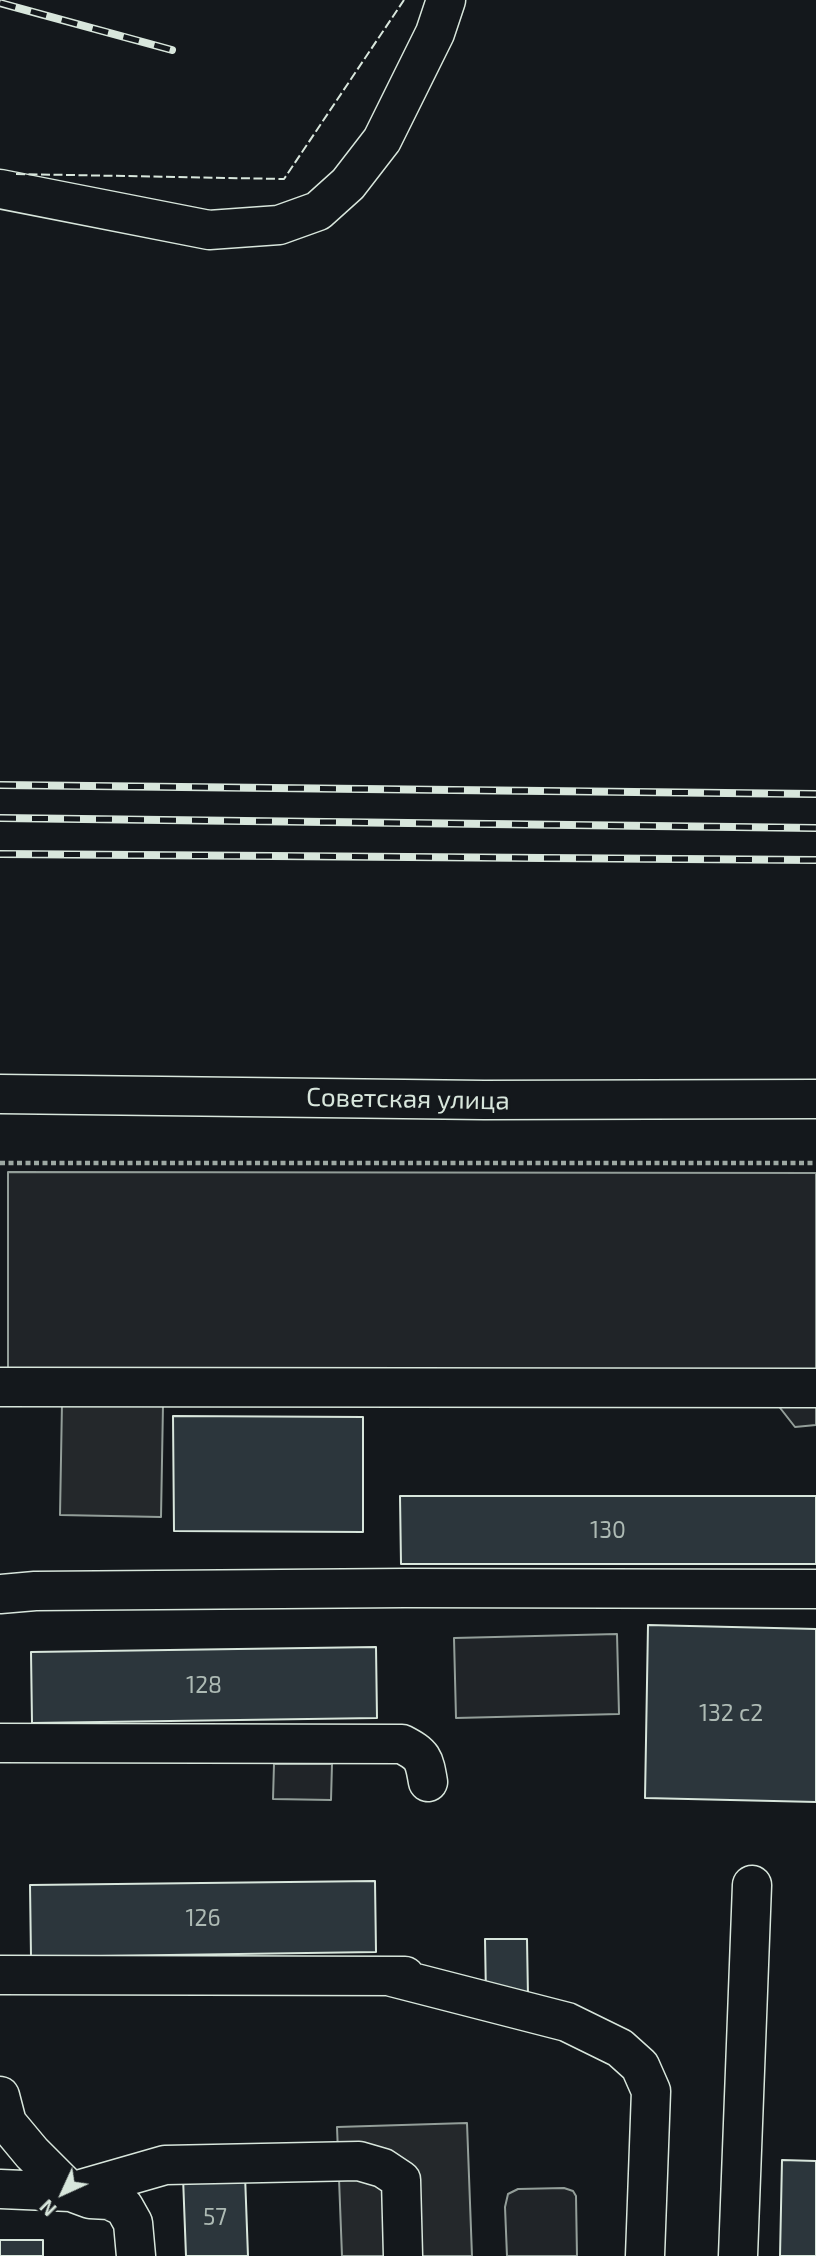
<!DOCTYPE html>
<meta charset="utf-8">
<style>
body{margin:0}
#map{position:relative;width:816px;height:2256px;overflow:hidden;background:#14181c;font-family:"Exo 2",sans-serif}
canvas{display:block}
.north{position:absolute;left:28px;top:2158px;width:70px;height:70px;-webkit-text-stroke:5px #14181c;paint-order:stroke;rotate:225deg;font-size:19px;font-weight:700;line-height:28px;text-align:center;color:#d8e6dc}
.north::after{content:'';display:block;margin:auto;width:24px;height:32px;background:#d8e6dc;clip-path:polygon(50% 0,100% 100%,50% 72%,0 100%)}
</style>
<div id="map">
<canvas width="816" height="2256"></canvas>
<div class="north">N</div>
</div>
<script>
const g = document.querySelector('canvas').getContext('2d');
g.lineJoin = 'round';
function fill(path, color) { g.fillStyle = color; g.fill(path, 'evenodd'); }
function strokePath(path, color, width, dash) { g.strokeStyle = color; g.lineWidth = width; g.lineCap = dash ? 'butt' : 'round'; g.setLineDash(dash || []); g.stroke(path); }
function drawText(font, color, halo, rows, align = 'center') {
  g.font = font + ' "Exo 2",sans-serif'; g.lineWidth = 5; g.setLineDash([]); g.textBaseline = 'middle'; g.strokeStyle = halo; g.fillStyle = color; for (const [text, x, y, turn = 0] of rows) {
    g.save(); g.translate(x, y); g.rotate((+turn || 0) * Math.PI / 180); g.textAlign = isNaN(turn) ? turn : align; if (halo) g.strokeText(text, 0, 0); g.fillText(text, 0, 0); g.restore();
  }
}
const green = new Path2D(`
 M 8,1172 L 816,1173 L 816,1425 L 795,1427 L 777,1404 L 8,1378 Z
 M 617,1634 L 619,1714 L 456,1718 L 454,1638 Z
 M 274,1764 L 332,1764 L 331,1800 L 273,1799 Z
 M 564,2188 L 573,2191 L 576,2196 L 577,2256 L 507,2256 L 505,2207 L 508,2194 L 518,2189 Z`);
const parking = new Path2D(`
 M 62,1403 L 163,1405 L 161,1517 L 60,1515 Z
 M 467,2123 L 472,2256 L 342,2256 L 337,2127 Z`);
const building = new Path2D(`
 M 173,1416 L 363,1417 L 363,1532 L 174,1531 Z
 M 400,1496 L 816,1496 L 816,1564 L 401,1564 Z
 M 648,1625 L 816,1629 L 816,1802 L 645,1798 Z
 M 376,1647 L 377,1718 L 32,1723 L 31,1652 Z
 M 375,1881 L 376,1952 L 31,1957 L 30,1885 Z
 M 485,1939 L 527,1939 L 528,1997 L 486,1997 Z
 M 782,2160 L 816,2161 L 816,2256 L 780,2256 Z
 M 245,2175 L 248,2256 L 186,2256 L 183,2177 Z
 M 0,2240 L 43,2240 L 43,2256 L 0,2256 Z`);
const path = new Path2D(`
 M 0,1163 L 816,1163`);
const minor = new Path2D(`
 M 0,189 L 209,230 L 279,225 L 318,211 L 348,184 L 382,140 L 435,33 L 446,0
 M 0,1387 L 816,1388
 M 0,1594 L 35,1591 L 405,1588 L 816,1589
 M 0,1743 L 402,1744 C 423,1755 424,1758 428,1782
 M 0,1975 L 405,1976
 M 392,1977 L 567,2022 L 620,2048 L 640,2066 L 651,2091 L 645,2256
 M 0,2096 L 7,2123 L 32,2153 L 71,2192 L 90,2199 L 109,2200 L 124,2207 L 133,2223 L 136,2256
 M 0,2189 L 71,2192 L 165,2165 L 359,2161 L 383,2168 L 401,2180 L 403,2256
 M 738,2256 L 752,1885`);
const major = new Path2D(`
 M 0,1094 L 484,1100 L 816,1099`);
const rail = new Path2D(`
 M 0,3 L 172,50
 M 0,785 L 816,794
 M 0,818 L 816,828
 M 0,854 L 816,860`);
const fence = new Path2D(`
 M 16,174 L 284,179 L 404,0`);
const numberNames = [
 ["130",608,1530],
 ["128",204,1685],
 ["132 с2",731,1713],
 ["126",203,1918],
 ["57",215,2217]
];
const streetNames = [
 ["Советская улица",408,1099,1]
];
fill(green, '#202428');
strokePath(green, '#939e99', 2);
fill(parking, '#24282b');
strokePath(parking, '#939e99', 2);
fill(building, '#2c363c');
strokePath(building, '#d8e6dc', 2);
strokePath(minor, '#d8e6dc', 41);
strokePath(major, '#d8e6dc', 41);
strokePath(path, '#9da8a2', 4.5, [5, 3.5]);
strokePath(minor, '#14181c', 38);
strokePath(major, '#14181c', 38);
strokePath(rail, '#d8e6dc', 8);
strokePath(rail, '#14181c', 5, [16]);
strokePath(fence, '#d8e6dc', 2, [9, 3.5]);
drawText('23px', '#adbab4', null, numberNames);
drawText('26px', '#d8e6dc', '#14181c', streetNames);
</script>
